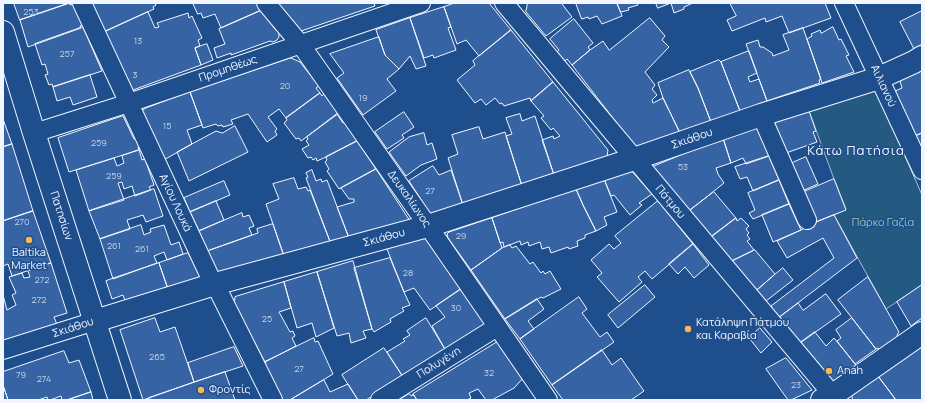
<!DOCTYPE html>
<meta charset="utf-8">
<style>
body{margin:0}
#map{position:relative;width:925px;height:403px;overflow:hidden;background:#1f4e8c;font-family:Manrope,sans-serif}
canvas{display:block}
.frame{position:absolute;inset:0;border:4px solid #f2f6ff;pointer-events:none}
</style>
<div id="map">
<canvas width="925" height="403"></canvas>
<div class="frame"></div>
</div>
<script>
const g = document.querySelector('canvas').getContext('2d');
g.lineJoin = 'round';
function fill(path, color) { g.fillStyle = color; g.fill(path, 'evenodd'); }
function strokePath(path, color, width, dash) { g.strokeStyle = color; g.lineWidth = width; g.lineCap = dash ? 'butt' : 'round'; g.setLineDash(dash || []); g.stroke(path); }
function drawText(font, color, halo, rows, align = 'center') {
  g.font = font + ' Manrope,sans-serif'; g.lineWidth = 3; g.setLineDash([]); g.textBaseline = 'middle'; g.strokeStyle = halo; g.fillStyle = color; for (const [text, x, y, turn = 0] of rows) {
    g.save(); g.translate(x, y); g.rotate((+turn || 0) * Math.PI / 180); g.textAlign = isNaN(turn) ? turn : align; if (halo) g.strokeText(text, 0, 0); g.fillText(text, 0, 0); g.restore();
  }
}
const green = new Path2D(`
 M 876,89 L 922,195 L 922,285 L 886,309 L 834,215 L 846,209 L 834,179 L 809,111 Z`);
const building = new Path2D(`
 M 14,3 L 70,3 L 20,20 Z
 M 70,3 L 70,5 L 74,4 L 83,24 L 80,26 L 81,28 L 28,47 L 20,20 Z
 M 91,3 L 155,3 L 156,5 L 153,7 L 154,9 L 104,32 Z
 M 193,3 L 256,3 L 262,10 L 221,28 L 215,14 L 203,18 L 201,13 L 198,14 Z
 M 278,3 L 374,3 L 375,6 L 301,31 Z
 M 455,3 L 489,3 L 511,30 L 479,56 L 466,40 L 457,44 L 444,7 Z
 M 528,3 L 565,3 L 562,4 L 572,17 L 546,36 L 526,12 Z
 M 576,3 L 617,3 L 622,16 L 602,24 L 597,16 L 589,19 L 588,17 L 582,19 Z
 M 617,3 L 637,3 L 638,5 L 628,8 L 629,10 L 621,12 Z
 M 656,3 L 693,3 L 684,7 L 684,9 L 674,13 L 671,3 L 658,8 Z
 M 730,3 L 825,3 L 831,18 L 789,33 L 782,16 L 766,22 L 765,18 L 732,31 L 727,20 L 736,16 Z
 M 444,7 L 451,27 L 448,28 L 456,50 L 434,58 L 433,55 L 424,58 L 410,18 Z
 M 262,10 L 275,29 L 278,29 L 279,33 L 279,37 L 277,40 L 273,42 L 270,41 L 231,55 L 231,53 L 217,58 L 214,48 L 225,44 L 219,29 Z
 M 922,11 L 922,44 L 914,49 L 900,22 Z
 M 148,12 L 155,28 L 159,27 L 157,23 L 188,13 L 189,18 L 192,16 L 202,38 L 198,40 L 200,46 L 195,48 L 201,65 L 133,90 L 104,32 Z
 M 410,18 L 426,66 L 416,69 L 410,56 L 399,69 L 385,55 L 376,30 Z
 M 650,18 L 665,36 L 662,40 L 669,47 L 645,72 L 655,85 L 652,89 L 657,95 L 652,100 L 653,103 L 663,98 L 680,133 L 636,148 L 572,65 L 590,50 L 603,41 L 609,50 Z
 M 574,19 L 593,43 L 588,47 L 590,50 L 572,65 L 567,59 L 565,61 L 557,52 L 559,50 L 550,39 Z
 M 83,27 L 102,71 L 53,87 L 52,84 L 49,85 L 45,75 L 48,74 L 45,64 L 42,65 L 35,44 Z
 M 833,27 L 839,40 L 841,39 L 849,55 L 846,56 L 854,72 L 822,83 L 807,39 L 812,36 L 811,34 L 820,30 L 821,33 Z
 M 803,28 L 821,79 L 819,80 L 820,83 L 767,101 L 746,44 L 758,40 L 760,47 L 763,47 L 772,53 L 773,56 L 789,50 L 783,35 Z
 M 511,30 L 553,82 L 531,101 L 530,98 L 504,106 L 502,103 L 500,104 L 495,98 L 486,105 L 481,99 L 475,103 L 457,80 L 475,65 L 473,61 Z
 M 379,37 L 385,55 L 399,69 L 387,79 L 396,91 L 363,115 L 337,78 L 344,73 L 330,54 Z
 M 207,44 L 213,60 L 201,65 L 195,48 Z
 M 749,51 L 757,73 L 748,77 L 750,82 L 759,79 L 767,101 L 740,111 L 721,62 Z
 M 291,58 L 300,62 L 319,86 L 316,88 L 320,93 L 286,118 L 279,109 L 268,117 L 277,129 L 275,131 L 277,135 L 267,142 L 248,114 L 231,120 L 233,124 L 223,127 L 222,125 L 218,126 L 216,124 L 203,128 L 190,92 Z
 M 719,60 L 721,62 L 740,111 L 711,122 L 698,88 L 690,72 Z
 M 922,69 L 922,133 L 913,137 L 893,92 L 902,88 L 900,81 Z
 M 689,70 L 698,88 L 711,122 L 680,133 L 663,98 L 658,83 Z
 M 90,75 L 97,97 L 73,105 L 70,97 L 57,101 L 53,87 Z
 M 553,82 L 608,150 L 607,157 L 554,175 L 542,140 L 553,136 L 554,139 L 560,136 L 553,128 L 551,130 L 541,118 L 544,116 L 531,101 Z
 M 190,92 L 202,125 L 187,130 L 192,144 L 162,161 L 141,111 L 146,108 Z
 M 320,93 L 322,96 L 324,94 L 339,113 L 301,141 L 299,138 L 296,139 L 284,123 L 287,120 L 286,118 Z
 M 809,111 L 816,131 L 813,132 L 817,142 L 786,153 L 774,123 Z
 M 404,112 L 414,127 L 402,135 L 404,138 L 387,149 L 375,132 Z
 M 337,114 L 343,123 L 345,122 L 357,141 L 326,157 L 317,161 L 316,158 L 313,160 L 311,157 L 308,158 L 302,149 L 309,145 L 306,141 L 308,139 L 307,137 Z
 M 520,114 L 522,121 L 535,116 L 554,175 L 522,186 L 506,136 L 512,134 L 506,118 Z
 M 123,116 L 134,139 L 137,138 L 140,146 L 138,147 L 139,150 L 69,172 L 58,138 Z
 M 3,119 L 12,144 L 3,147 Z
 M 235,126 L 248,152 L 189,181 L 177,152 L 216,131 L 222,133 Z
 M 479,127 L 483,139 L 505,132 L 522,186 L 463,205 L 448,158 L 458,154 L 452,135 Z
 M 758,127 L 769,156 L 746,164 L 743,158 L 731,163 L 723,138 Z
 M 424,133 L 427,145 L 432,143 L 437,159 L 421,165 L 406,176 L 389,152 L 409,137 Z
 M 922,133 L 922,158 L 913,137 Z
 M 723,138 L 731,163 L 716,168 L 718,174 L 724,183 L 689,211 L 650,168 Z
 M 357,141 L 376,169 L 339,189 L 327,171 L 329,169 L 325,162 L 327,160 L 326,157 Z
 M 12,144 L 33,211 L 3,221 L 3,147 Z
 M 139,150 L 142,160 L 145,159 L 154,185 L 149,187 L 151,190 L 135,196 L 132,186 L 124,189 L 122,182 L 118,183 L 124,200 L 89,211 L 76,170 L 114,158 L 117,166 L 124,163 L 122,156 Z
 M 769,156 L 779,180 L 753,191 L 747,177 L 740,179 L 735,167 Z
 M 806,157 L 818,184 L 802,191 L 790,164 Z
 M 433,166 L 439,175 L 451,170 L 463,205 L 431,215 L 409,181 Z
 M 376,169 L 410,221 L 349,238 L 337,207 L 354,202 L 354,199 L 349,199 L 341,188 Z
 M 630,169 L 652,194 L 639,203 L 642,205 L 630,215 L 614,195 L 611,196 L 604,179 Z
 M 312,170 L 316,181 L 321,179 L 322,182 L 327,180 L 349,238 L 331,244 L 306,178 L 308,177 L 306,173 Z
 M 294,178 L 298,189 L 306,187 L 308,191 L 310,190 L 331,244 L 285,259 L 266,204 L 279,199 L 273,184 Z
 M 604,179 L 617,212 L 604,217 L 607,225 L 596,231 L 583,205 L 576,189 Z
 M 834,179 L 846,210 L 816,222 L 804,192 Z
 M 779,180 L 789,204 L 753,219 L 749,213 L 755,210 L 748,193 Z
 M 224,181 L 230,195 L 190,212 L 184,198 Z
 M 154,189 L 163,216 L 146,222 L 143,215 L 127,220 L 130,229 L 100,239 L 89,211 Z
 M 576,189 L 583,205 L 596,231 L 585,235 L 585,238 L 577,241 L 578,246 L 569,249 L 568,247 L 551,253 L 549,247 L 542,249 L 540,242 L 529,246 L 528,242 L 521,245 L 520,241 L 504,247 L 503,242 L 500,243 L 492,218 Z
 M 714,192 L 736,218 L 711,237 L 689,211 Z
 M 216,201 L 224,220 L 199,231 L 190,212 Z
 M 658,201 L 693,244 L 652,279 L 645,271 L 638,277 L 642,282 L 619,302 L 597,277 L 602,273 L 591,260 L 609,244 L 614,249 L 621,243 L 615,236 Z
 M 789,204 L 801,230 L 773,242 L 762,215 Z
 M 33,211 L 51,263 L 12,276 L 8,264 L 3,266 L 3,221 Z
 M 242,213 L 243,217 L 249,215 L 254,226 L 249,228 L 252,235 L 207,251 L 199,231 Z
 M 834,215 L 857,258 L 778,318 L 771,306 L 834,258 L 823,238 L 787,258 L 777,241 L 801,230 L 816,222 Z
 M 492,218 L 502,248 L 471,270 L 448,238 L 447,234 L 449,232 L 452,231 Z
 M 736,218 L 737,221 L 741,218 L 749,226 L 746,229 L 749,233 L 747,235 L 750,239 L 747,241 L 754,250 L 730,262 L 711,237 Z
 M 273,224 L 285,259 L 218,279 L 207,251 L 258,233 L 257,229 Z
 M 141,225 L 144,235 L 151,232 L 150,229 L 164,225 L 171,245 L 179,242 L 183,254 L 167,260 L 164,252 L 154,256 L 157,263 L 113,279 L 100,239 Z
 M 424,237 L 461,289 L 430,310 L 414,288 L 404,292 L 387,249 Z
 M 693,244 L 709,265 L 694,278 L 685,267 L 678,274 L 669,264 Z
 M 510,245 L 512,248 L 516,246 L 530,264 L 533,262 L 541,273 L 543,271 L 545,274 L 550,271 L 561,289 L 543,298 L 541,297 L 505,319 L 471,270 L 502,248 Z
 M 755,250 L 775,274 L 756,291 L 730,262 Z
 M 188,253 L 203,281 L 169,292 L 159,263 Z
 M 390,258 L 404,292 L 410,305 L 402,308 L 404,311 L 390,319 L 391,322 L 374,332 L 372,329 L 354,268 Z
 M 353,261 L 372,329 L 363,331 L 366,338 L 351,343 L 349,333 L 337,336 L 317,272 Z
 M 51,263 L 67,313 L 54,317 L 58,327 L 3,344 L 3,295 L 7,310 L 16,305 L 12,295 L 16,293 L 9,277 L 22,273 L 24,278 L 30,277 L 28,271 Z
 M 159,263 L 169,292 L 127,306 L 123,295 L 112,299 L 106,281 Z
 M 783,268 L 793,280 L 766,301 L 756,291 Z
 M 317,272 L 334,328 L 316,337 L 312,323 L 297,328 L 284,282 Z
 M 868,277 L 899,332 L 897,335 L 898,337 L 880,350 L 878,348 L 876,349 L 838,300 Z
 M 284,282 L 291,308 L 279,312 L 290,332 L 293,331 L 295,336 L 292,338 L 296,346 L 265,362 L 234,304 L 235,297 Z
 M 645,285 L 655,297 L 618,328 L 608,315 Z
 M 922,285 L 922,318 L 911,326 L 897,302 Z
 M 461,289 L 488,327 L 446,351 L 432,326 L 445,317 L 436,306 Z
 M 826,294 L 841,314 L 800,343 L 778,318 L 798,303 L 803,310 Z
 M 579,297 L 587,309 L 582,313 L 600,337 L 607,332 L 614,342 L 552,385 L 520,339 Z
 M 537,299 L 544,309 L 528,321 L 534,329 L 520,339 L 505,319 Z
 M 155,318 L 160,332 L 175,327 L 194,382 L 143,400 L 120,330 Z
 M 426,318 L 446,351 L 403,377 L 387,352 L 405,341 L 403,339 L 410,335 L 407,331 Z
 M 852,318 L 876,349 L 855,364 L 837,341 L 841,338 L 836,330 Z
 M 760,328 L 772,342 L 761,353 L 749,338 Z
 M 815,332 L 826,346 L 834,338 L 856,365 L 830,384 L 800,343 Z
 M 314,338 L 315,342 L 318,341 L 333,374 L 290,400 L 282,400 L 264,365 L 266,364 L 265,362 Z
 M 499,341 L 525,376 L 514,388 L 492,400 L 486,400 L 478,389 L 469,393 L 471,398 L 467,400 L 417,400 L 413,394 Z
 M 234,347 L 243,366 L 194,382 L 188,363 Z
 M 922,347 L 922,400 L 896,400 L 878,376 Z
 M 384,348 L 403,377 L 366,400 L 358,400 L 342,375 Z
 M 602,350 L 612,365 L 621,358 L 644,391 L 631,400 L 563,400 L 552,385 Z
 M 64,351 L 69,363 L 79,360 L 91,392 L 67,400 L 62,400 L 61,396 L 50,400 L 48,400 L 47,397 L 38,400 L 8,400 L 3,385 L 3,372 Z
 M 786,358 L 812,390 L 791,400 L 788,400 L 766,369 Z
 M 225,372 L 235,400 L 149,400 L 149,398 Z
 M 878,376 L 896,400 L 853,400 L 851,394 Z
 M 324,380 L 330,392 L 348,384 L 358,400 L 290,400 Z
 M 3,385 L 8,400 L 3,400 Z
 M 91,392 L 93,400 L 67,400 Z
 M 409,394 L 412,396 L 413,394 L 417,400 L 399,400 Z`);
const street = new Path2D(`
 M 82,3 L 211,279 L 215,284 L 273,400
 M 266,3 L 301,45 L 428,226 L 548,400
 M 504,3 L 837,400
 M 844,3 L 922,170
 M 761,115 L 807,220
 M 34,133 L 129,103 L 421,3
 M 3,350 L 95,321
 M 380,400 L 497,327`);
const secondary = new Path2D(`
 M 95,321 L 215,284 L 428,226 L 634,159 L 761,115 L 879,78 L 914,62 L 922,57
 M 822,400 L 833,395 L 922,333`);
const primary = new Path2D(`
 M 3,32 L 34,133 L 120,400`);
const markers = [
 [29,240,4,"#ffb74d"],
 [688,329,4,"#ffb74d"],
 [829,371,4,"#ffb74d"],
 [201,390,4,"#ffb74d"]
];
const numberNames = [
 ["253",31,12],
 ["13",138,41],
 ["257",67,54],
 ["3",135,75],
 ["20",285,86],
 ["19",363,98],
 ["15",167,126],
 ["259",99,143],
 ["53",683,167],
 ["259",114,176],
 ["27",430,191],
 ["270",22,222],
 ["29",461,236],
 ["261",114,246],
 ["261",142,249],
 ["28",408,273],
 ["272",42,280],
 ["272",39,300],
 ["30",456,308],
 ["25",267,319],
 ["265",157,357],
 ["27",299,369],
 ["32",489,373],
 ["79",21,375],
 ["274",44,379],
 ["23",796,385]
];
const streetNames = [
 ["Προμηθέως",228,69,-19],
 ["Αιλιανού",883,86,65],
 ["Σκιάθου",692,139,-19],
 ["Δευκαλίωνος",409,199,55],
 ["Πάτμου",670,202,50],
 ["Αγίου Λουκά",175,203,65],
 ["Πατησίων",61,216,72],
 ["Σκιάθου",384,238,-15],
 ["Σκιάθου",73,328,-18],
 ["Πολυγένη",439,363,-32]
];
const parkNames = [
 ["Πάρκο Γαζία",883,223]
];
const poiNames = [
 ["Baltika",29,253,"center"],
 ["Market",29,266,"center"],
 ["Κατάληψη Πάτμου",696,323],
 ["και Καραβία",696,336],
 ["Anah",837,371],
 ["Φροντίς",209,390]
];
const quarterNames = [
 ["Κάτω Πατήσια",856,151]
];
fill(green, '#245a82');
strokePath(green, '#a8bbd7', 1);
fill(building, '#3563a3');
strokePath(building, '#f2f6ff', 1);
strokePath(street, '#f2f6ff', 20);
strokePath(secondary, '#f2f6ff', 24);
strokePath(primary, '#f2f6ff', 24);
strokePath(street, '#1f4e8c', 18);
strokePath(secondary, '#1f4e8c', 22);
strokePath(primary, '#1f4e8c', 22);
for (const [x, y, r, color] of markers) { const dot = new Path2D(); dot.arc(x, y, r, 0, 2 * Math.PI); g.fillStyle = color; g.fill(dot); strokePath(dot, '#1f4e8c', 1.5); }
drawText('9px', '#c3d1e8', null, numberNames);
drawText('11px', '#f2f6ff', '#1f4e8c', streetNames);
drawText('11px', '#97c8a6', '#1f4e8c', parkNames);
drawText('11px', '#f2f6ff', '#1f4e8c', poiNames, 'left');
g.letterSpacing = '1px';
drawText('13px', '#f2f6ff', '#1f4e8c', quarterNames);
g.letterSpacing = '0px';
</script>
